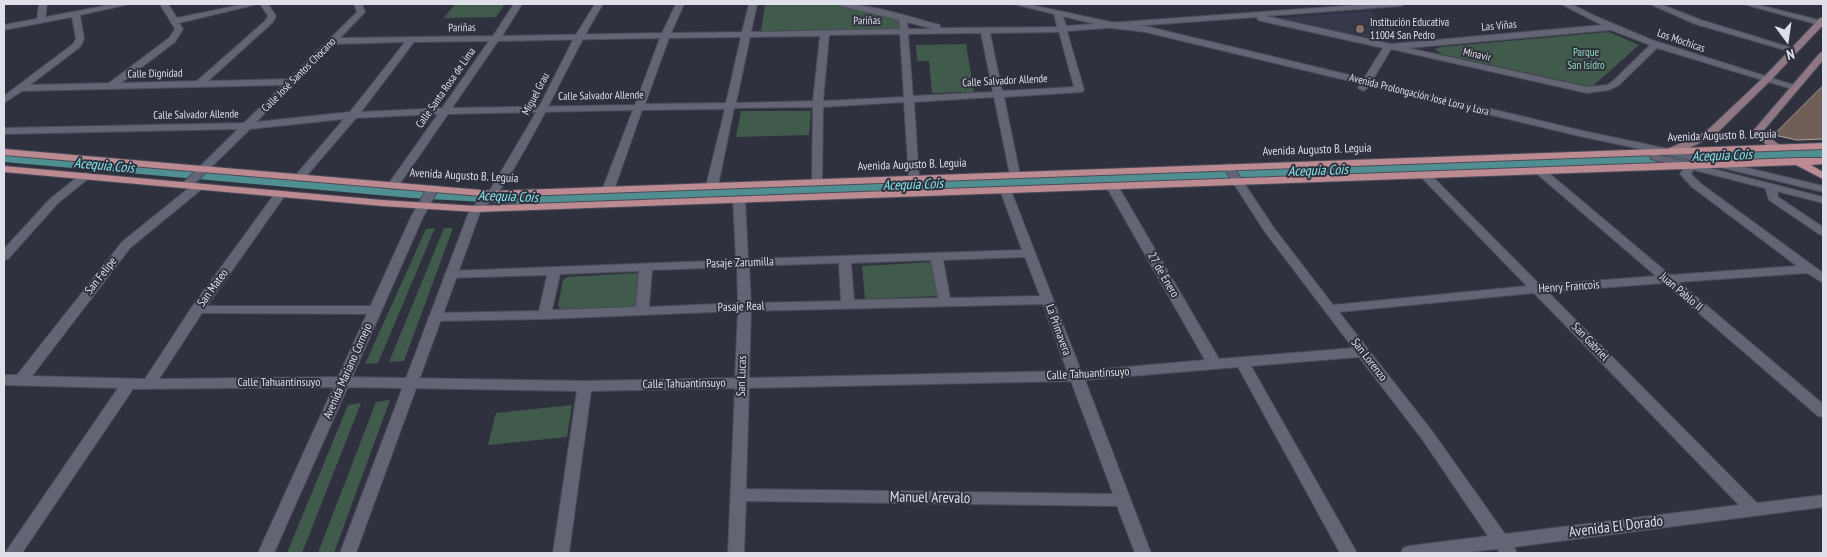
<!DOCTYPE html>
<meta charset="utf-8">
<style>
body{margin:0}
#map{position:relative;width:1827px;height:557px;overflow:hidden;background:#30313f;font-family:"PT Sans Narrow",sans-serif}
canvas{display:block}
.frame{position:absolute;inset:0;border:5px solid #dedfe8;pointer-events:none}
.north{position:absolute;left:1762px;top:15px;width:50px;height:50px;-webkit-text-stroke:4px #30313f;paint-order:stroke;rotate:166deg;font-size:14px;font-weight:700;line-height:20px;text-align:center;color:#dedfe8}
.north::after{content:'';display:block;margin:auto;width:18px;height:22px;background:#dedfe8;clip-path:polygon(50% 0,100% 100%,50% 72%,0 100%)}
</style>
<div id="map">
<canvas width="1827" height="557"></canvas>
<div class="frame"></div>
<div class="north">N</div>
</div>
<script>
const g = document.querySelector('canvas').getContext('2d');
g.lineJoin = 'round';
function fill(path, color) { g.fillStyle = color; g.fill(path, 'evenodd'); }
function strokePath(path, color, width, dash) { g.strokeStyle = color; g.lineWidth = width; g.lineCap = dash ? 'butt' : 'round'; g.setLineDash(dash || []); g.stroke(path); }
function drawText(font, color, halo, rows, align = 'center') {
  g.font = font + ' "PT Sans Narrow",sans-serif'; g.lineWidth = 4; g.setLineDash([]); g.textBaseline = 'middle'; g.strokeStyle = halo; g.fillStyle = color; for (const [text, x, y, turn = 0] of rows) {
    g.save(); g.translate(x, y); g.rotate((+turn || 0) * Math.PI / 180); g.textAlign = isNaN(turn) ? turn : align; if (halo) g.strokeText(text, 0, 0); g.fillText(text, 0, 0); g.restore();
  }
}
const built = new Path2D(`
 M 1369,11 L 1406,40 L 1380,41 L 1279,18 Z`);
const green = new Path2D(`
 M 455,4 L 505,4 L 496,17 L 444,18 Z
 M 765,4 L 834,4 L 901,21 L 901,29 L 761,31 Z
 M 1609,32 L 1639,45 L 1592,87 L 1441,54 L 1435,49 L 1441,47 Z
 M 966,44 L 974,92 L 932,93 L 929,61 L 917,61 L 916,45 Z
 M 741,111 L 811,111 L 809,135 L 736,137 Z
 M 435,228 L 378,363 L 365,364 L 426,229 Z
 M 444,228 L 453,228 L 404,361 L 389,362 Z
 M 934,262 L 939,296 L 865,299 L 862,266 Z
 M 639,273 L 638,304 L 635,307 L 561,309 L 558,306 L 563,280 L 567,277 Z
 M 390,400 L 334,553 L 318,553 L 376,402 Z
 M 361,403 L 302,553 L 287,553 L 348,405 Z
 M 572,405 L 567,437 L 488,445 L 496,413 Z`);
const canal = new Path2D(`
 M 1823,149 L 1823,157 L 518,204 L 412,198 L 4,162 L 4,154 L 412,188 L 518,194 Z`);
const building = new Path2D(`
 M 1823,86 L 1823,139 L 1797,140 L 1774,135 Z`);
const pedestrian = new Path2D(`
 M 39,4 L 47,4 L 45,20 L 41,23 L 37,20 Z
 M 197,306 L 375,306 L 382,310 L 375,314 L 192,313 L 190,310 L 192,307 Z`);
const minor = new Path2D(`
 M 114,4 L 130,4 L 80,15 L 84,39 L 80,47 L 30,85 L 109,83 L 169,38 L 175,29 L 160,4 L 168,4 L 177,18 L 244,4 L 258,4 L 179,23 L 183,29 L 175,42 L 121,83 L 197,81 L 265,21 L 268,16 L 260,4 L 268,4 L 276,16 L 273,22 L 208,81 L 289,79 L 352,17 L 357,12 L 354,4 L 362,4 L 365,12 L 340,38 L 493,36 L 514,4 L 522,4 L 502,36 L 662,33 L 676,4 L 684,4 L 671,33 L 742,32 L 749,4 L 757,4 L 751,32 L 900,29 L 899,20 L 841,6 L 840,4 C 872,4 909,17 940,25 L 940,28 L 1057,27 L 1054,13 L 1058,11 L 1062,13 L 1066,26 L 1371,4 L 1405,4 L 1401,6 L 1266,16 L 1391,44 L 1602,25 L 1561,4 L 1571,4 L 1595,16 L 1652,40 L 1800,87 L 1798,89 L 1792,89 L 1657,48 L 1619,85 L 1609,90 L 1587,93 L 1391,49 L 1368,88 L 1363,91 L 1358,88 L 1383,48 L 1261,21 L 1258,20 L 1257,17 L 1067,31 L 1084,90 L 1082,92 L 1004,97 L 1020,175 L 1015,178 L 1010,175 L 994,97 L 914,102 L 919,179 L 914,182 L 909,179 L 904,102 L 823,107 L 822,182 L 817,185 L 812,182 L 813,107 L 734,108 L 718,186 L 712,189 L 706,186 L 725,109 L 642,110 L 614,190 L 608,193 L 602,190 L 633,110 L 448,114 L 397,188 L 393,189 L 387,186 L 438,114 L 356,118 L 303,180 L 299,181 L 294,178 L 295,176 L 344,119 L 250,129 L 192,186 L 199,183 L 205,186 L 203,188 L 130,248 L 32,376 L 145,379 L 192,307 L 276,192 L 280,191 L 286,194 L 202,313 L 159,379 L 344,377 L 585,381 L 735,378 L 738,311 L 545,319 L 435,321 L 428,317 L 435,313 L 539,311 L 547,275 L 446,278 L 444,275 L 450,271 L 736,260 L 733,199 L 739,196 L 745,199 L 748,259 L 1022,250 L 1000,190 L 1002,188 L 1010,188 L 1081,371 L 1205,360 L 1106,186 L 1112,183 L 1118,186 L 1219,359 L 1353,348 L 1265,232 L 1223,167 L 1228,164 L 1232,165 L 1274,228 L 1333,305 L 1527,286 L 1422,178 L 1421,176 L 1422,174 L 1430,174 L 1540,285 L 1656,276 L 1536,173 L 1535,171 L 1536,169 L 1544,169 L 1670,275 L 1797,266 L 1692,187 L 1680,174 L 1686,165 L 1690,164 L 1695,167 L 1691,174 L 1700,183 L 1823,273 L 1823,283 L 1807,273 L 1679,282 L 1823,404 L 1823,417 L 1818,416 L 1664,283 L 1548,292 L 1757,503 L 1823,495 L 1823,507 L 1514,547 L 1517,553 L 1500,553 L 1497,549 L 1462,553 L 1401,553 L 1403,548 L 1409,546 L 1488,536 L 1422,439 L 1359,357 L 1251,366 L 1357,553 L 1340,553 L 1238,367 L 1085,380 L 1151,553 L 1135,553 L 1117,506 L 746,501 L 744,553 L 728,553 L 735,388 L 591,391 L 569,553 L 553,553 L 577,391 L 344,387 L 133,389 L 22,553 L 5,553 L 118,388 L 4,385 L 4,375 L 17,375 L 122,242 L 190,187 L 183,187 L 181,185 L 238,129 L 4,134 L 4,128 L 244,123 L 283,85 L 22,91 L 4,103 L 4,96 L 73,44 L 76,39 L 72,17 L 4,30 L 4,25 ZM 907,22 L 933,29 L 908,29 ZM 1611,30 L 1650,45 L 1613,81 L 1607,85 L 1587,87 L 1408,48 ZM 1059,32 L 1074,87 L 1002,91 L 990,33 ZM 981,33 L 993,92 L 913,96 L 908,34 ZM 900,34 L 904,97 L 823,101 L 829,35 ZM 820,36 L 813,101 L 736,103 L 750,37 ZM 741,37 L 726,103 L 645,104 L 669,38 ZM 660,38 L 635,105 L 452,108 L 498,41 ZM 489,41 L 442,108 L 361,112 L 414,42 ZM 405,42 L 350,112 L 256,122 L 335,44 ZM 1025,257 L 1040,296 L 950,298 L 943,260 ZM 931,260 L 938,298 L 854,300 L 851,263 ZM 839,263 L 841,301 L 751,303 L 749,266 ZM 737,267 L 738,303 L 649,307 L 652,270 ZM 639,271 L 636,307 L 552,310 L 560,274 ZM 1534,293 L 1739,505 L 1505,534 L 1432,431 L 1339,312 ZM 1043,304 L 1067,371 L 749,378 L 751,311 ZM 1071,381 L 1113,494 L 746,489 L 749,388 Z
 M 1650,4 L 1660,4 L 1701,20 L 1799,50 L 1795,53 L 1792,52 L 1695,24 Z
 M 1743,4 L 1755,4 L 1823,21 L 1823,26 Z
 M 85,173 L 89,174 L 90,176 L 89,178 L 58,203 L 8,259 L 4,260 L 4,249 L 50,199 L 81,174 Z
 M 1771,184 L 1777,187 L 1778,197 L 1823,227 L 1823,235 L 1819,234 L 1769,200 L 1765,187 Z`);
const tertiary = new Path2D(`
 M 595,4 L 603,4 C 574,51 553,101 525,149 C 511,173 503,191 481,210 L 356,553 L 340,553 L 470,209 L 489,192 L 538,109 L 574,38 Z
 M 1013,4 L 1027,4 L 1111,22 L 1145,26 L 1579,130 L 1669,149 L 1823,186 L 1823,192 L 1669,155 L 1579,136 L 1145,32 L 1111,28 Z
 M 1655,154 L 1823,197 L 1823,203 L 1651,159 L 1650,157 L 1651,155 Z
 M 432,187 L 438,190 L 423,217 L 274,553 L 258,553 L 411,217 L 426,190 Z`);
const secondary = new Path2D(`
 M 1820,18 L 1823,18 L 1823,25 L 1770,81 L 1718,132 C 1707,139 1677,157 1665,154 L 1664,152 L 1665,150 L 1700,135 L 1710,128 L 1764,77 Z
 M 1823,52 L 1823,60 L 1764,130 L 1768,136 L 1783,148 L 1778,151 C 1767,148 1760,139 1754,130 L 1820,53 Z`);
const primary = new Path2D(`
 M 1823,143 L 1823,149 L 493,197 L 4,155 L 4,149 L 493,191 Z
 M 1797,158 L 1823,158 L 1823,164 L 1811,165 L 1823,172 L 1823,179 L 1796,165 L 476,212 L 382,206 L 4,172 L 4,166 L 382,200 L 476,206 Z`);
const markers = [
 [1360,29,5,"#8d6e63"]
];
const farStreetnames = [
 ["Pariñas",867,21,-1],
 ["Las Viñas",1499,26,-5],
 ["Pariñas",462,28,-1],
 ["Los Mochicas",1681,41,19],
 ["Minavir",1477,55,13],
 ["Calle Dignidad",155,74,-1],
 ["Calle José Santos Chocano",299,75,-45],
 ["Calle Salvador Allende",1005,81,-3],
 ["Calle Santa Rosa de Lima",446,88,-55],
 ["Miguel Grau",536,94,-62],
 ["Avenida Prolongación José Lora y Lora",1419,95,14],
 ["Calle Salvador Allende",601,96,-1],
 ["Calle Salvador Allende",196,115,-1]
];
const farPoinames = [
 ["Institución Educativa",1370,23],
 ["11004 San Pedro",1370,36]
];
const farParknames = [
 ["Parque",1586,53],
 ["San Isidro",1586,66]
];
const streetNames = [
 ["Avenida Augusto B. Leguia",1722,136,-2],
 ["Avenida Augusto B. Leguia",1317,150,-2],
 ["Avenida Augusto B. Leguia",912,165,-2],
 ["Avenida Augusto B. Leguia",464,176,3],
 ["Pasaje Zarumilla",740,263,-2],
 ["27 de Enero",1163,275,60],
 ["San Felipe",101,276,-52],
 ["Henry Francois",1569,287,-4],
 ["San Mateo",213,288,-54],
 ["Juan Pablo II",1681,292,40],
 ["Pasaje Real",741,307,-2],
 ["La Primavera",1058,330,70],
 ["San Gabriel",1590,342,46],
 ["San Lorenzo",1369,360,52],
 ["Avenida Mariano Cornejo",348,371,-66],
 ["Calle Tahuantinsuyo",1088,374,-3],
 ["San Lucas",742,376,-88],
 ["Calle Tahuantinsuyo",279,383],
 ["Calle Tahuantinsuyo",684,384,-1]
];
const waterNames = [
 ["Acequia Cois",1722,156,-2],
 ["Acequia Cois",104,166,5],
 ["Acequia Cois",1318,171,-2],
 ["Acequia Cois",913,185,-2],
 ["Acequia Cois",508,197,2]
];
const nearStreetnames = [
 ["Manuel Arevalo",930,498,1],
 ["Avenida El Dorado",1616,527,-7]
];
fill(built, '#36384c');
fill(green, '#405b4c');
fill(canal, '#4f8f91');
fill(building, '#6f5f56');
strokePath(building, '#b5a399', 1);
strokePath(pedestrian, '#4b4c58', 2);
strokePath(minor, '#4b4c58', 2);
strokePath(tertiary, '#4b4c58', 2);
strokePath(secondary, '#4b4c58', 2);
strokePath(primary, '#4b4c58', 2);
fill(pedestrian, '#636575');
fill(minor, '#636575');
fill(tertiary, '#636575');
fill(secondary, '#8f7783');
fill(primary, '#bc8a91');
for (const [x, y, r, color] of markers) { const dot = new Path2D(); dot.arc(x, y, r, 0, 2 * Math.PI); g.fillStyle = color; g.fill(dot); strokePath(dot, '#30313f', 2); }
drawText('11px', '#dedfe8', '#30313f', farStreetnames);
drawText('11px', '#dedfe8', '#30313f', farPoinames, 'left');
drawText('11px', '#91deb5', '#30313f', farParknames);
drawText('12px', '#dedfe8', '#30313f', streetNames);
drawText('italic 14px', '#80e7ea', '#30313f', waterNames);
drawText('15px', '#dedfe8', '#30313f', nearStreetnames);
</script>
